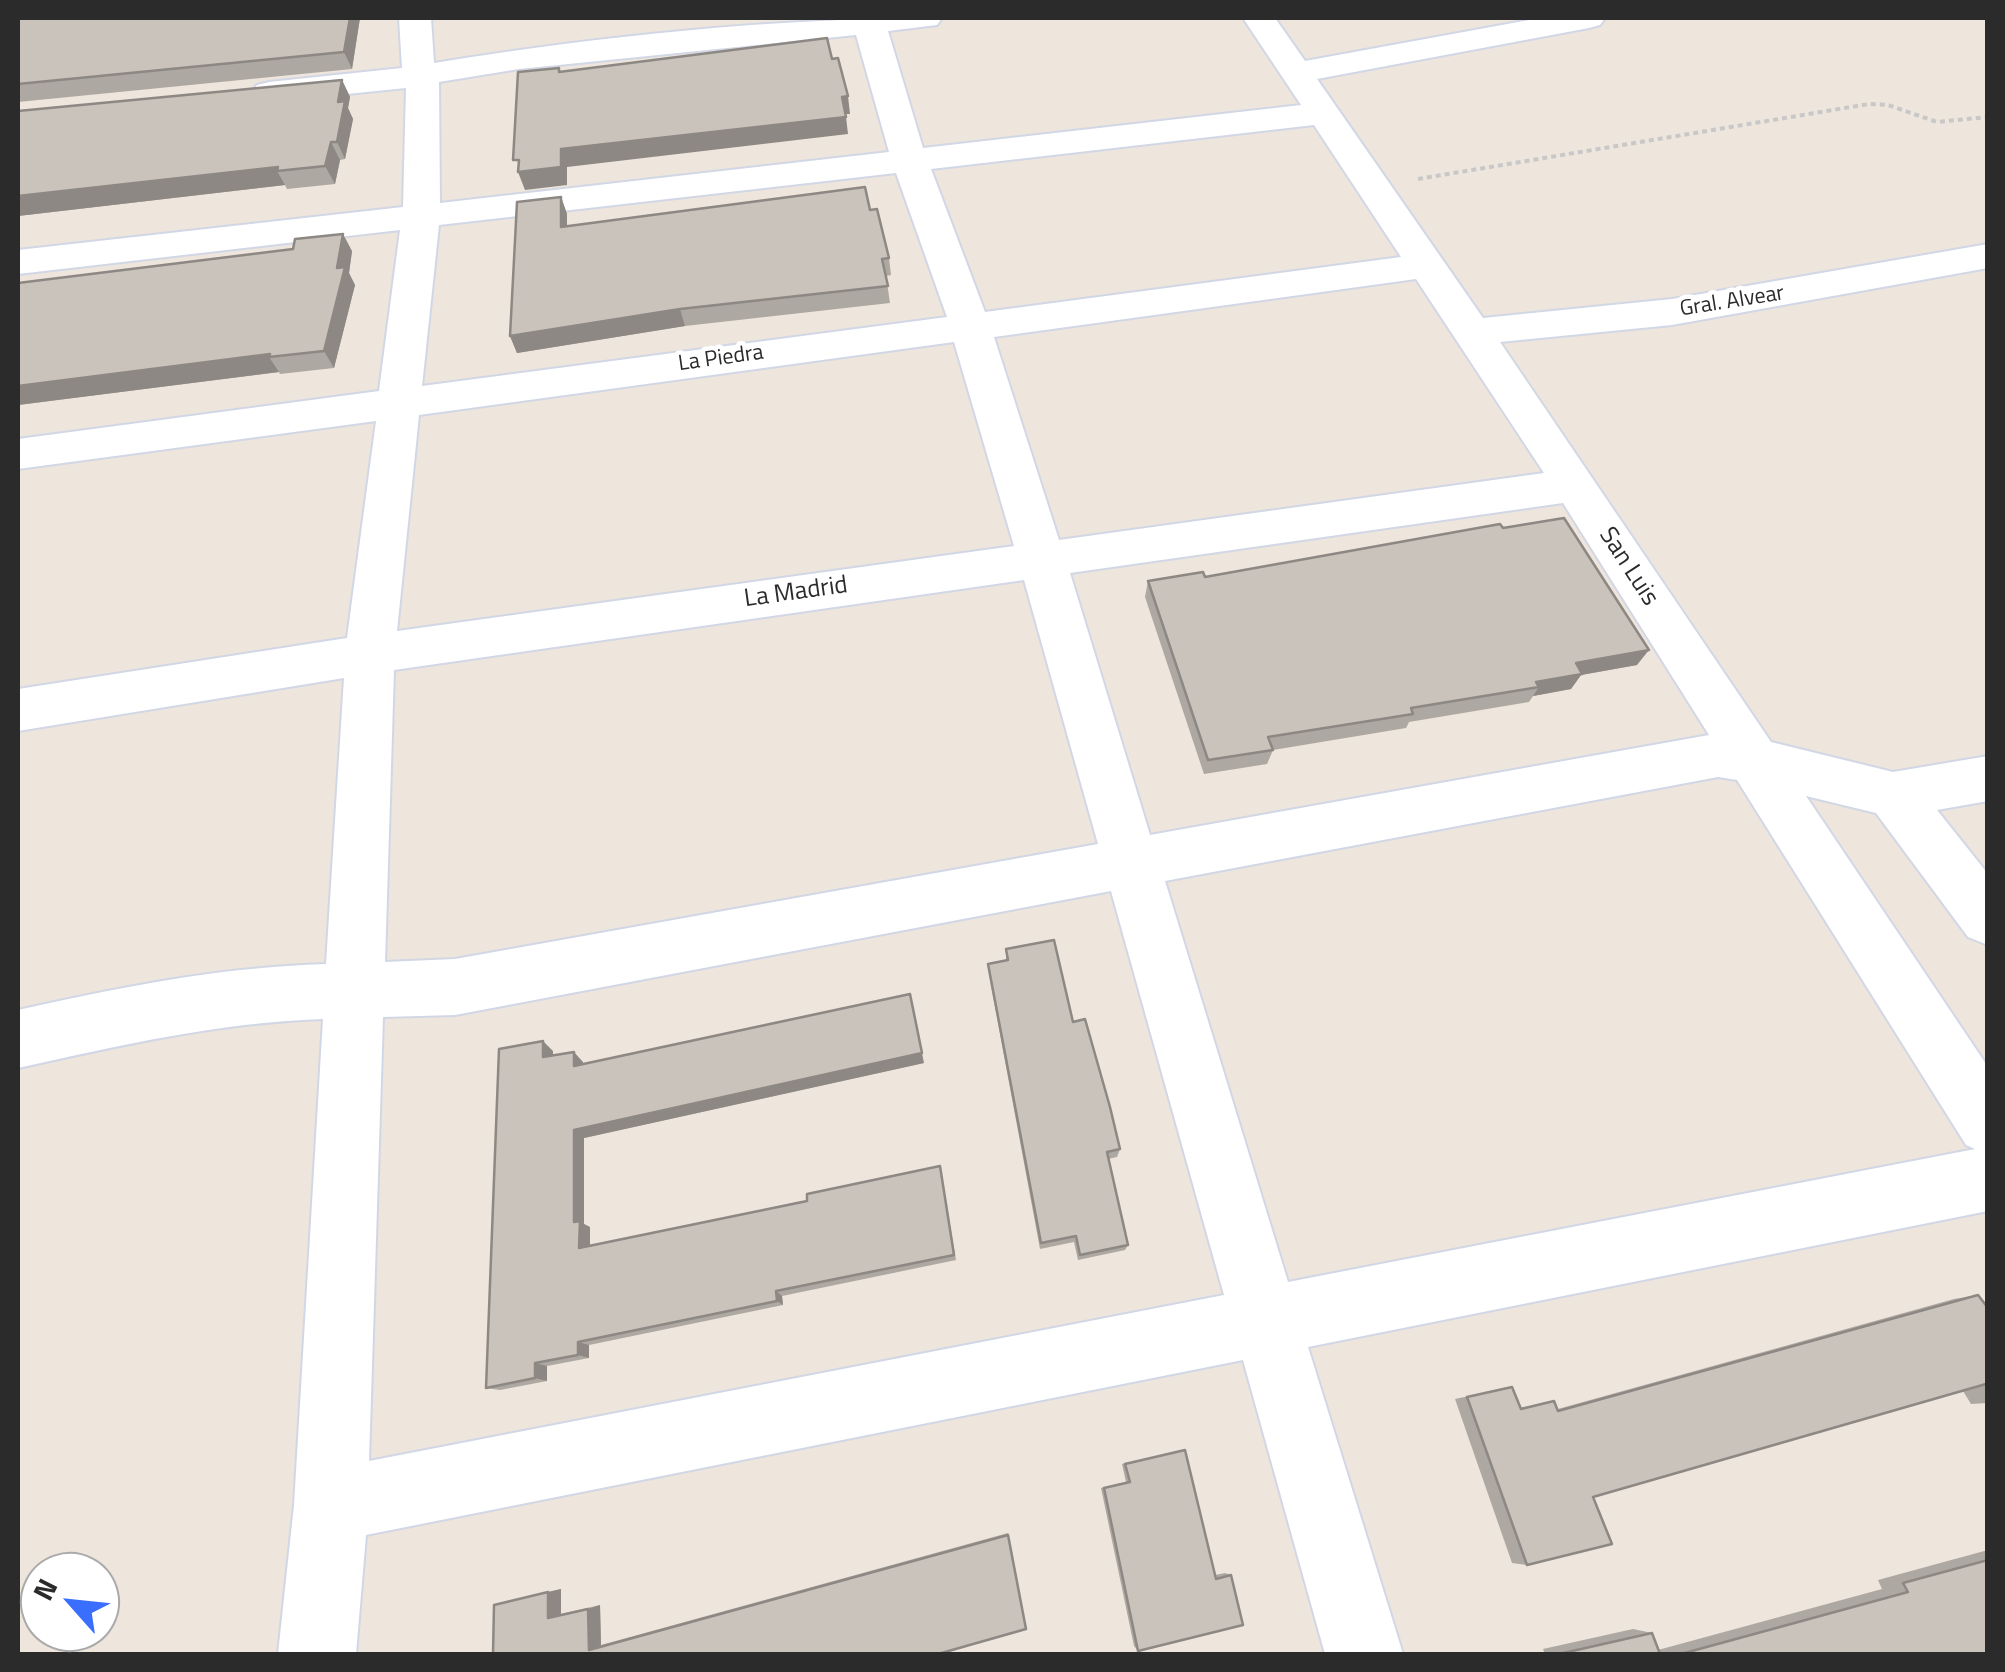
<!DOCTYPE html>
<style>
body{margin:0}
#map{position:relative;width:2005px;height:1672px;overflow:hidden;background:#eee5dc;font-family:"Titillium Web",sans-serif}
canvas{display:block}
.frame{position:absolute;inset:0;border:20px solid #2b2b2b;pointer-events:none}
.north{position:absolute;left:20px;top:1552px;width:100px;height:100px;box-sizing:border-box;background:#fff;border:2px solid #aaa;border-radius:50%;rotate:297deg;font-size:28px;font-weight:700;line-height:40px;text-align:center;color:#2b2b2b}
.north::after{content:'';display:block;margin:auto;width:35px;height:45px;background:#396eff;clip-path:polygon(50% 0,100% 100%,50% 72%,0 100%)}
</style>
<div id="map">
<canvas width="2005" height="1672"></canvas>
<div class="frame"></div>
<div class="north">N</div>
</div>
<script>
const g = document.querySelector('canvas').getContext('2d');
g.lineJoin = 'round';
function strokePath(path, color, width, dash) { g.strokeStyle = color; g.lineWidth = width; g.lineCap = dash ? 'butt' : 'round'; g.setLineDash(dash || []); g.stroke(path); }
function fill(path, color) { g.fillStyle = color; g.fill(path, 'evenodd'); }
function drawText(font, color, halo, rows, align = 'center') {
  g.font = font + ' "Titillium Web",sans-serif'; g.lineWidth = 9; g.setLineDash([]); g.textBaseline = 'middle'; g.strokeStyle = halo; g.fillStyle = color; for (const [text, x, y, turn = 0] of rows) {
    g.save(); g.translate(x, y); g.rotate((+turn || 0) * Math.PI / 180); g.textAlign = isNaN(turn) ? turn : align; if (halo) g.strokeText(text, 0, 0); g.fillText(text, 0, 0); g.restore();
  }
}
const path = new Path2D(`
 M 1418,179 L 1869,104 L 1888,105 L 1937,122 L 1988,117`);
const minor = new Path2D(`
 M 399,18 L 431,18 L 434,63 C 601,36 773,18 942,18 L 937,25 L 888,31 L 923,148 L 1301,105 L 1243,18 L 1275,18 L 1305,61 L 1540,18 L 1605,18 L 1600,25 L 1589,28 L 1317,79 L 1483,318 L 1672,299 L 1988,244 L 1988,268 L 1672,325 L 1500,342 L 1771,742 L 1893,772 L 1988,756 L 1988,801 L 1937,810 L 1988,874 L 1988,945 L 1968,937 L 1876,813 L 1806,796 L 1988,1067 L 1988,1211 L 1308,1347 L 1403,1654 L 1325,1654 L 1243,1360 L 366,1535 L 356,1654 L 278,1654 L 294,1505 L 323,1019 C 216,1023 122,1045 18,1068 L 18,1010 C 121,987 221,967 326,964 L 344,678 L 18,731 L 18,689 L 347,638 L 376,421 L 18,469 L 18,439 L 379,391 L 400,230 L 18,274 L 18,250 L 403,207 L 406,88 L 269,102 L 257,99 L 252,92 L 257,85 L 269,82 L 402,68 ZM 856,35 L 889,152 L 440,203 L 439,82 L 519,69 ZM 1314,125 L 1401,257 L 985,312 L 931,169 ZM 896,173 L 947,317 L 422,386 L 439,225 ZM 1416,279 L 1544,473 L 1059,540 L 994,337 ZM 954,342 L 1014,546 L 397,631 L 419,415 ZM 1563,503 L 1709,735 L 1150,835 L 1070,573 ZM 1024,580 L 1098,844 L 455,959 L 385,962 L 394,670 ZM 1718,777 L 1737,780 L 1966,1145 L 1975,1149 L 1288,1282 L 1165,881 ZM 1111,891 L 1224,1295 L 369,1461 L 383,1017 L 455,1015 Z`);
const wall = new Path2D(`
 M 18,18 L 360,18 L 352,69 L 18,102 Z
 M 342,80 L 350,97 L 348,108 L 353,119 L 345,159 L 340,160 L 335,184 L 287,189 L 285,185 L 18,216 L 18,111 Z
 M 561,197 L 567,214 L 567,226 L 870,210 L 889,258 L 891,275 L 886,276 L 890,303 L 685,326 L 517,353 L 510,336 Z
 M 352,251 L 349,273 L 355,285 L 334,368 L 280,374 L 279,372 L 18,405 Z
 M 1503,528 L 1637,665 L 1581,675 L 1571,689 L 1533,696 L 1529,702 L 1409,722 L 1406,728 L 1273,750 L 1267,764 L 1204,774 L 1145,597 L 1148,581 L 1205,577 Z
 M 1006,949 L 1073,1022 L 1120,1149 L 1117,1157 L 1108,1159 L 1128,1245 L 1125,1250 L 1078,1260 L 1074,1242 L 1040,1249 L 989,975 L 988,964 L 1006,961 Z
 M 553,1051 L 553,1056 L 583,1062 L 583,1064 L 924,1063 L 584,1138 L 584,1224 L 590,1227 L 590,1246 L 807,1201 L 940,1166 L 956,1260 L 782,1296 L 783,1305 L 589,1345 L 589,1358 L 547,1366 L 547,1381 L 500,1390 L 486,1388 Z
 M 1978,1295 L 1985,1306 L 1988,1306 L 1988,1403 L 1971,1404 L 1963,1391 L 1593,1497 L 1527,1565 L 1512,1563 L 1455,1399 L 1512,1387 L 1520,1408 L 1554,1401 L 1558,1409 L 1954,1299 Z
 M 1185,1450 L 1215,1575 L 1225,1573 L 1231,1575 L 1138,1651 L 1134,1646 L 1101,1488 L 1126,1482 L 1122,1464 Z
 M 1008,1533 L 1026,1629 L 493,1654 L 494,1605 L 561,1589 L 561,1614 L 600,1605 L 601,1645 Z
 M 1988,1550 L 1988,1654 L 1545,1654 L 1543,1649 L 1633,1629 L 1652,1633 L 1658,1650 L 1882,1589 L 1878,1580 Z`);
const shadedWall = new Path2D(`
 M 350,18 L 360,18 L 352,69 L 344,52 Z
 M 342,80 L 350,97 L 348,108 L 353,119 L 345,159 L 337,142 L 338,102 Z
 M 848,96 L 850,114 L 844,114 L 842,97 Z
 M 846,117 L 848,134 L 567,167 L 567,185 L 525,190 L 518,172 L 561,149 Z
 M 331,142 L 340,160 L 335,184 L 325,166 Z
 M 278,167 L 277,171 L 285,185 L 18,216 L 18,196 Z
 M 561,197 L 567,214 L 567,244 L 561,227 Z
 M 343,234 L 352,251 L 349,273 L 355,285 L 334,368 L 324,351 Z
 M 680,309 L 685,326 L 517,353 L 510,336 Z
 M 270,354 L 269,357 L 279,372 L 18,405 L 18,386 Z
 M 1649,650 L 1637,665 L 1581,675 L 1571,689 L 1533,696 L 1539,687 L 1536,682 L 1576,663 Z
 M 543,1041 L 553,1051 L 553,1067 L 543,1057 Z
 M 574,1052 L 583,1062 L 583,1075 L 574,1066 Z
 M 922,1053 L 924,1063 L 584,1138 L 584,1224 L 590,1227 L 590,1254 L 579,1248 L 574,1222 L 574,1130 Z
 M 776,1291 L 782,1296 L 783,1305 L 777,1301 Z
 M 578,1342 L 589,1345 L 589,1358 L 578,1355 Z
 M 535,1363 L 547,1366 L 547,1381 L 535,1378 Z
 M 561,1589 L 561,1614 L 548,1618 L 548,1592 Z
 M 600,1605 L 601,1645 L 589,1650 L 588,1609 Z`);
const building = new Path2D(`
 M 18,18 L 350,18 L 344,52 L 18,84 Z
 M 827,38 L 832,59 L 838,58 L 848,96 L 842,97 L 846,117 L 561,149 L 561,167 L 518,172 L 519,160 L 513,160 L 518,72 L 559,68 L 559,72 Z
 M 342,80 L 338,102 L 345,101 L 337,142 L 331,142 L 325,166 L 277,171 L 278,167 L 18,196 L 18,111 Z
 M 865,187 L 870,210 L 877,209 L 889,258 L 882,259 L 888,286 L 680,309 L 510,336 L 517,202 L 561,197 L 561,227 Z
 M 343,234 L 337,268 L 345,267 L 324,351 L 269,357 L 270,354 L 18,386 L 18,283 L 293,249 L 295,239 Z
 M 1564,518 L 1649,650 L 1576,663 L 1582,674 L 1536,682 L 1539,687 L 1411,708 L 1413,714 L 1268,737 L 1273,750 L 1208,760 L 1148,581 L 1203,572 L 1205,577 L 1500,524 L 1503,528 Z
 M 1054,940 L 1073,1022 L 1085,1019 L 1110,1107 L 1120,1149 L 1107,1152 L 1128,1245 L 1080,1255 L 1076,1236 L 1041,1243 L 988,964 L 1008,960 L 1006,949 Z
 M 910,994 L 922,1053 L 574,1130 L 574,1222 L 580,1221 L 579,1248 L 807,1201 L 807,1194 L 940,1166 L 954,1255 L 776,1291 L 777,1301 L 578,1342 L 578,1355 L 535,1363 L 535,1378 L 486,1388 L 499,1049 L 543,1041 L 543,1057 L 574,1052 L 574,1066 Z
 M 1978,1295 L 1988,1308 L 1988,1387 L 1986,1384 L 1593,1497 L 1612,1544 L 1527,1565 L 1467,1397 L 1512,1387 L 1521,1409 L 1554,1401 L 1558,1411 Z
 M 1185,1450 L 1216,1579 L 1231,1575 L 1243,1625 L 1138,1651 L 1104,1488 L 1130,1482 L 1125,1464 Z
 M 1008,1535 L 1026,1629 L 938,1654 L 493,1654 L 494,1605 L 548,1592 L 548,1618 L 588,1609 L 589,1650 Z
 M 1988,1560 L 1988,1654 L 1681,1654 L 1908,1592 L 1903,1583 Z
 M 1652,1633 L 1660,1654 L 1559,1654 Z`);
const farStreetnames = [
 ["Gral. Alvear",1732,302,-9],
 ["La Piedra",721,359,-8]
];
const streetNames = [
 ["San Luis",1628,567,57],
 ["La Madrid",796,593,-8]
];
strokePath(minor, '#d2d7e5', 4);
strokePath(path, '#c8c8c8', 4, [5, 4]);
fill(minor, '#fff');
fill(wall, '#ada8a1');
fill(shadedWall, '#8d8883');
fill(building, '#c9c3bb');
strokePath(building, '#8d8883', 2.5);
drawText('22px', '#2b2b2b', '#fff', farStreetnames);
drawText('25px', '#2b2b2b', '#fff', streetNames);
</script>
